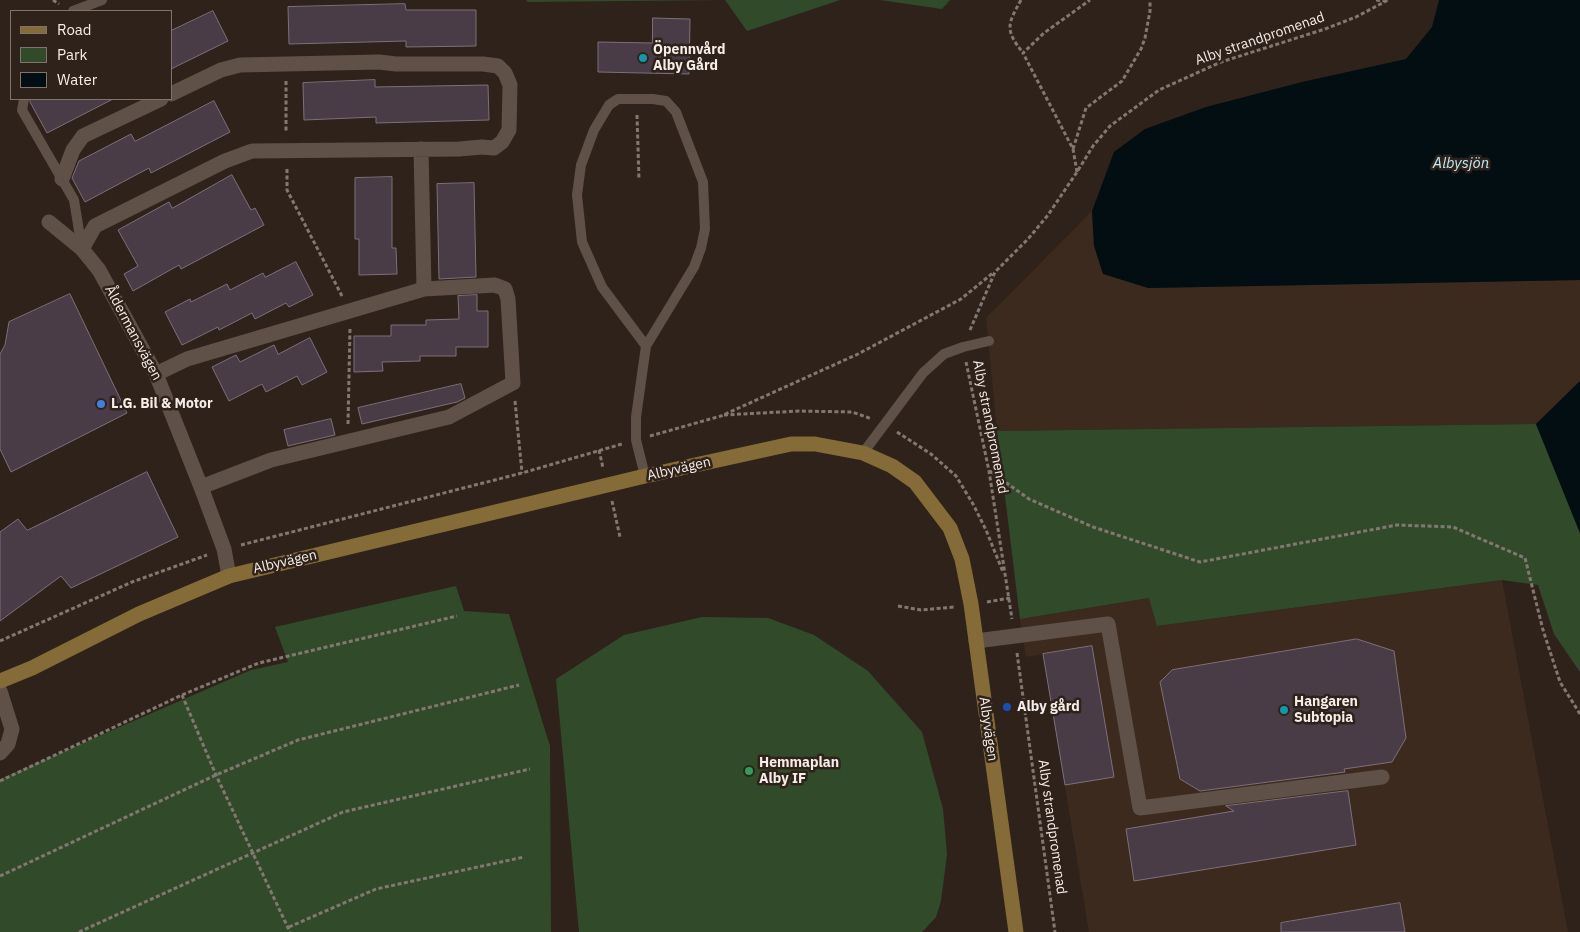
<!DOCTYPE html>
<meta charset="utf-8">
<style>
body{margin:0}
#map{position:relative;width:1580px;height:932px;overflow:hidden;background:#2f221a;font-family:"IBM Plex Sans",sans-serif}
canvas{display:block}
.legend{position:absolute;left:10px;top:10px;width:162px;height:90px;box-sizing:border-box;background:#2f221a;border:1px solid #7f736c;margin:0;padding:6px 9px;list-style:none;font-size:15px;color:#f6ede8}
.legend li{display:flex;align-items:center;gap:10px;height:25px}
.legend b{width:25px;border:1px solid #7f736c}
</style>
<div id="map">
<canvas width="1580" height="932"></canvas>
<ul class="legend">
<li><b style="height:6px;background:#846b37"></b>Road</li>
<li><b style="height:14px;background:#314b2a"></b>Park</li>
<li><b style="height:14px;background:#030e12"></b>Water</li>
</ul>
</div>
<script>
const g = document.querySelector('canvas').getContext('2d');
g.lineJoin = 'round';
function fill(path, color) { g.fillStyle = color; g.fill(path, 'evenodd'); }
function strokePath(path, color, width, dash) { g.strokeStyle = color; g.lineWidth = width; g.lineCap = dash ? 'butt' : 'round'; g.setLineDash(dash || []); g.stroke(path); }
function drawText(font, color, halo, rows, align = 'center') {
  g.font = font + ' "IBM Plex Sans",sans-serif'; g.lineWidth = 5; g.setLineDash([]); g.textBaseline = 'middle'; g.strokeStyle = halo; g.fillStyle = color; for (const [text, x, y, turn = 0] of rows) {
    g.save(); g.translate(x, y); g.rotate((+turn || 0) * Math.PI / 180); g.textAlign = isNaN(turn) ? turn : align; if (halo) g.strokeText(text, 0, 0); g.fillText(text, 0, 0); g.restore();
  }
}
const built = new Path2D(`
 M 1092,211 L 1094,246 L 1148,288 L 1580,280 L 1580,381 L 1536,424 L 997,431 L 986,318 Z
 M 1502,580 L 1568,932 L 1089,932 L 1043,654 L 1026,657 L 1020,619 L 1150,598 L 1158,626 Z`);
const green = new Path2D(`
 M 526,0 L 724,0 L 528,2 Z
 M 725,0 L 840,0 L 747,31 Z
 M 880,0 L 950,0 L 942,9 Z
 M 1536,424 L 1580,533 L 1580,672 L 1554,634 L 1538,585 L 1502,580 L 1157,626 L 1149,598 L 1020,619 L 997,431 Z
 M 456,586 L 464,611 L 509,614 L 550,746 L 551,932 L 0,932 L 0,779 L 251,670 L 288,662 L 275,627 Z
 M 702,617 L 768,618 L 814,635 L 868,671 L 922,732 L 943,809 L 947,854 L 941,901 L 936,917 L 922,932 L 579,932 L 556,679 L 624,635 Z`);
const water = new Path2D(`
 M 1439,0 L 1580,0 L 1580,280 L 1148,288 L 1103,274 L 1094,246 L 1092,211 L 1114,152 L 1145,129 L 1206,107 L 1302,82 L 1406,59 L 1432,27 Z
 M 1580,381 L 1580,533 L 1536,424 Z`);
const building = new Path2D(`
 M 405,4 L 406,10 L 476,10 L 476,46 L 406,47 L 406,41 L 289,44 L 288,7 Z
 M 213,11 L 228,41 L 171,69 L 171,31 Z
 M 653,18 L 690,19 L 689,74 L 598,72 L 598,42 L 652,43 Z
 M 375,80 L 375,87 L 488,85 L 489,120 L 376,123 L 376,117 L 304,120 L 303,83 Z
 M 31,99 L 113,99 L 47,133 L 30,102 Z
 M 214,101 L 230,132 L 151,173 L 149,168 L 85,202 L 72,178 L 79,161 L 131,134 L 135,141 Z
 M 232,175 L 251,210 L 255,208 L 264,225 L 181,269 L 179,265 L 133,291 L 124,274 L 138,266 L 118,230 L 169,202 L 172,208 Z
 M 392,177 L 392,248 L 396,248 L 397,274 L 359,275 L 359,239 L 355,239 L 355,178 Z
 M 474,183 L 476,277 L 439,279 L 437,184 Z
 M 296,262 L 313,295 L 289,307 L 286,303 L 255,319 L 252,313 L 219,330 L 218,327 L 182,345 L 165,312 L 190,299 L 191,302 L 227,284 L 230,290 L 263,273 L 265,277 Z
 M 70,294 L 127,413 L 11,472 L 0,449 L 0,354 L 5,345 L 9,322 Z
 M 477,295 L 477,311 L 488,311 L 488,347 L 456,347 L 456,356 L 420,356 L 420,361 L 382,362 L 383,371 L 354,372 L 354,336 L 391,336 L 391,325 L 426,325 L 426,320 L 459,319 L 458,296 Z
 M 310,338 L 327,372 L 302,385 L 297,376 L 266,392 L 262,384 L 229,401 L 212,367 L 236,355 L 240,362 L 274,345 L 278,354 Z
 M 461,384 L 465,398 L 457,402 L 362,424 L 358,408 Z
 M 331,419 L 335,435 L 288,446 L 284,430 Z
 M 147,472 L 178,537 L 71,588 L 61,576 L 0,621 L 0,532 L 18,519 L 27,530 Z
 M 1357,639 L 1394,651 L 1406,738 L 1392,762 L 1344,769 L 1345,772 L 1200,791 L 1180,779 L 1160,682 L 1172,670 Z
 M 1092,646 L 1114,777 L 1065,785 L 1043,654 Z
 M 1348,791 L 1356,845 L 1134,881 L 1126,829 L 1234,811 L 1226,806 Z
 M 1400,903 L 1405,932 L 1281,932 L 1281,923 Z`);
const path = new Path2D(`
 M 53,0 L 59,4
 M 1021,0 C 1007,25 1005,30 1023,53
 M 1376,0 L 1386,1
 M 286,81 L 286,132
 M 637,115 L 639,180
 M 1073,149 L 1086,108 L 1122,81 L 1141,49 L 1145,38 L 1150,11 L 1150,0
 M 287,169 L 287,190 L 342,296
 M 1077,172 L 1073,149 L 1023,53 L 1044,33 L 1090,0
 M 970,330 L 995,272 L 1028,239 L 1048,215 L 1077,172 L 1093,146 L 1110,126 L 1159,90 L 1221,62 L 1325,29 L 1356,17 L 1388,0
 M 966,362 L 989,471 L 1012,619
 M 515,401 L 522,473
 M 724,415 L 799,411 L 852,412 L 872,419
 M 348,424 L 350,328
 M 897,432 L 931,454 L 956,476 L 973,504 L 986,530 L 1003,572
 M 650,436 L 721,416 L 858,354 L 961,299 L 994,272
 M 599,450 L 603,468
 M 990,471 L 1029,499 L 1093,527 L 1200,562 L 1397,525 L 1453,527 L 1525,558 L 1543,630 L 1560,682 L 1580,714
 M 612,501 L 620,537
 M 241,545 L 522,473 L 622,444
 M 987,602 L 1010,598
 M 898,606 L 921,610 L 954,607
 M 0,641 L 132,582 L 207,555
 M 1017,653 L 1055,932
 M 182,695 L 216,775 L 290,932
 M 0,781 L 182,695 L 259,663 L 457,616
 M 0,876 L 216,775 L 298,740 L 519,685
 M 289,927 L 376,889 L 524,857
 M 79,932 L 343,812 L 530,769`);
const lane = new Path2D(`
 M 73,11 L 102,0
 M 24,99 L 22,110 L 74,200 L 82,249
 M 863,453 L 923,373 L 944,354 L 963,347 L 989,341
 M 645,476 L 636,440 L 636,417 L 646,346 L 694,267 L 701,248 L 705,229 L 703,182 L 676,112 L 666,101 L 653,99 L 618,99 L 609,105 L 594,130 L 581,165 L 577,195 L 582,242 L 602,287 L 646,346`);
const street = new Path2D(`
 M 421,149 L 424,289
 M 62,179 L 73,150 L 83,136 L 161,99
 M 49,222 L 82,249 L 99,270 L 156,374 L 201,487 L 224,549 L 229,576
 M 82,249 L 95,226 L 225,161 L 252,151 L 459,149 L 482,147 L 494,148 L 502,142 L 509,130 L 510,85 L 505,73 L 498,66 L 483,64 L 396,64 L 379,62 L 240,65 L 221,70 L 171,94
 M 156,374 L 187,359 L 424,289 L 495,285 L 505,289 L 508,299 L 513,383 L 449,417 L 271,460 L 201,487
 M 976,641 L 1108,624 L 1140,808 L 1382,777
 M 0,691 L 12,729 L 8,744 L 0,753`);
const secondary = new Path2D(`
 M 0,681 L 32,668 L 139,614 L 229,576 L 645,476 L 791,444 L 815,444 L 863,453 L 892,466 L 915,482 L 950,528 L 962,559 L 971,604 L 1016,932`);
const markers = [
 [643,58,5,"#0f9aa8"],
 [101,404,5,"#3f7fe0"],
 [1007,707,5,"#1a4fb4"],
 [1284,710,5,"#0f9aa8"],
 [749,771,5,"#2e9e5b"]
];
const streetNames = [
 ["Alby strandpromenad",1260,39,-19],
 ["Åldermansvägen",133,333,62],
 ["Alby strandpromenad",990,427,79],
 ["Albyvägen",679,469,-13],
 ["Albyvägen",285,562,-13],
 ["Albyvägen",988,729,82],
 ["Alby strandpromenad",1052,827,82]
];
const poiNames = [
 ["Öpennvård",653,50],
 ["Alby Gård",653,66],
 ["L.G. Bil & Motor",111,404],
 ["Hangaren",1294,702],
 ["Subtopia",1294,718],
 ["Alby gård",1017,707],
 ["Hemmaplan",759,763],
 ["Alby IF",759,779]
];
const waterNames = [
 ["Albysjön",1461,164]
];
fill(built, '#3c2a1e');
fill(green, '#314b2a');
fill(water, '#030e12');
fill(building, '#493c46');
strokePath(building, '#7e6f7a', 1);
strokePath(path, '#837871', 3, [4, 2.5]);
strokePath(lane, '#5f5147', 10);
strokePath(street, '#5f5147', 15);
strokePath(secondary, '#846b37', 15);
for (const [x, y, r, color] of markers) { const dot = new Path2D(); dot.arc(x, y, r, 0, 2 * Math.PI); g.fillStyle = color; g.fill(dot); strokePath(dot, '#2f221a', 2); }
drawText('14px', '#f6ede8', '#2f221a', streetNames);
drawText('bold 14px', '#f6ede8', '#2f221a', poiNames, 'left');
drawText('italic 15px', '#bbe9f9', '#2f221a', waterNames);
</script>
